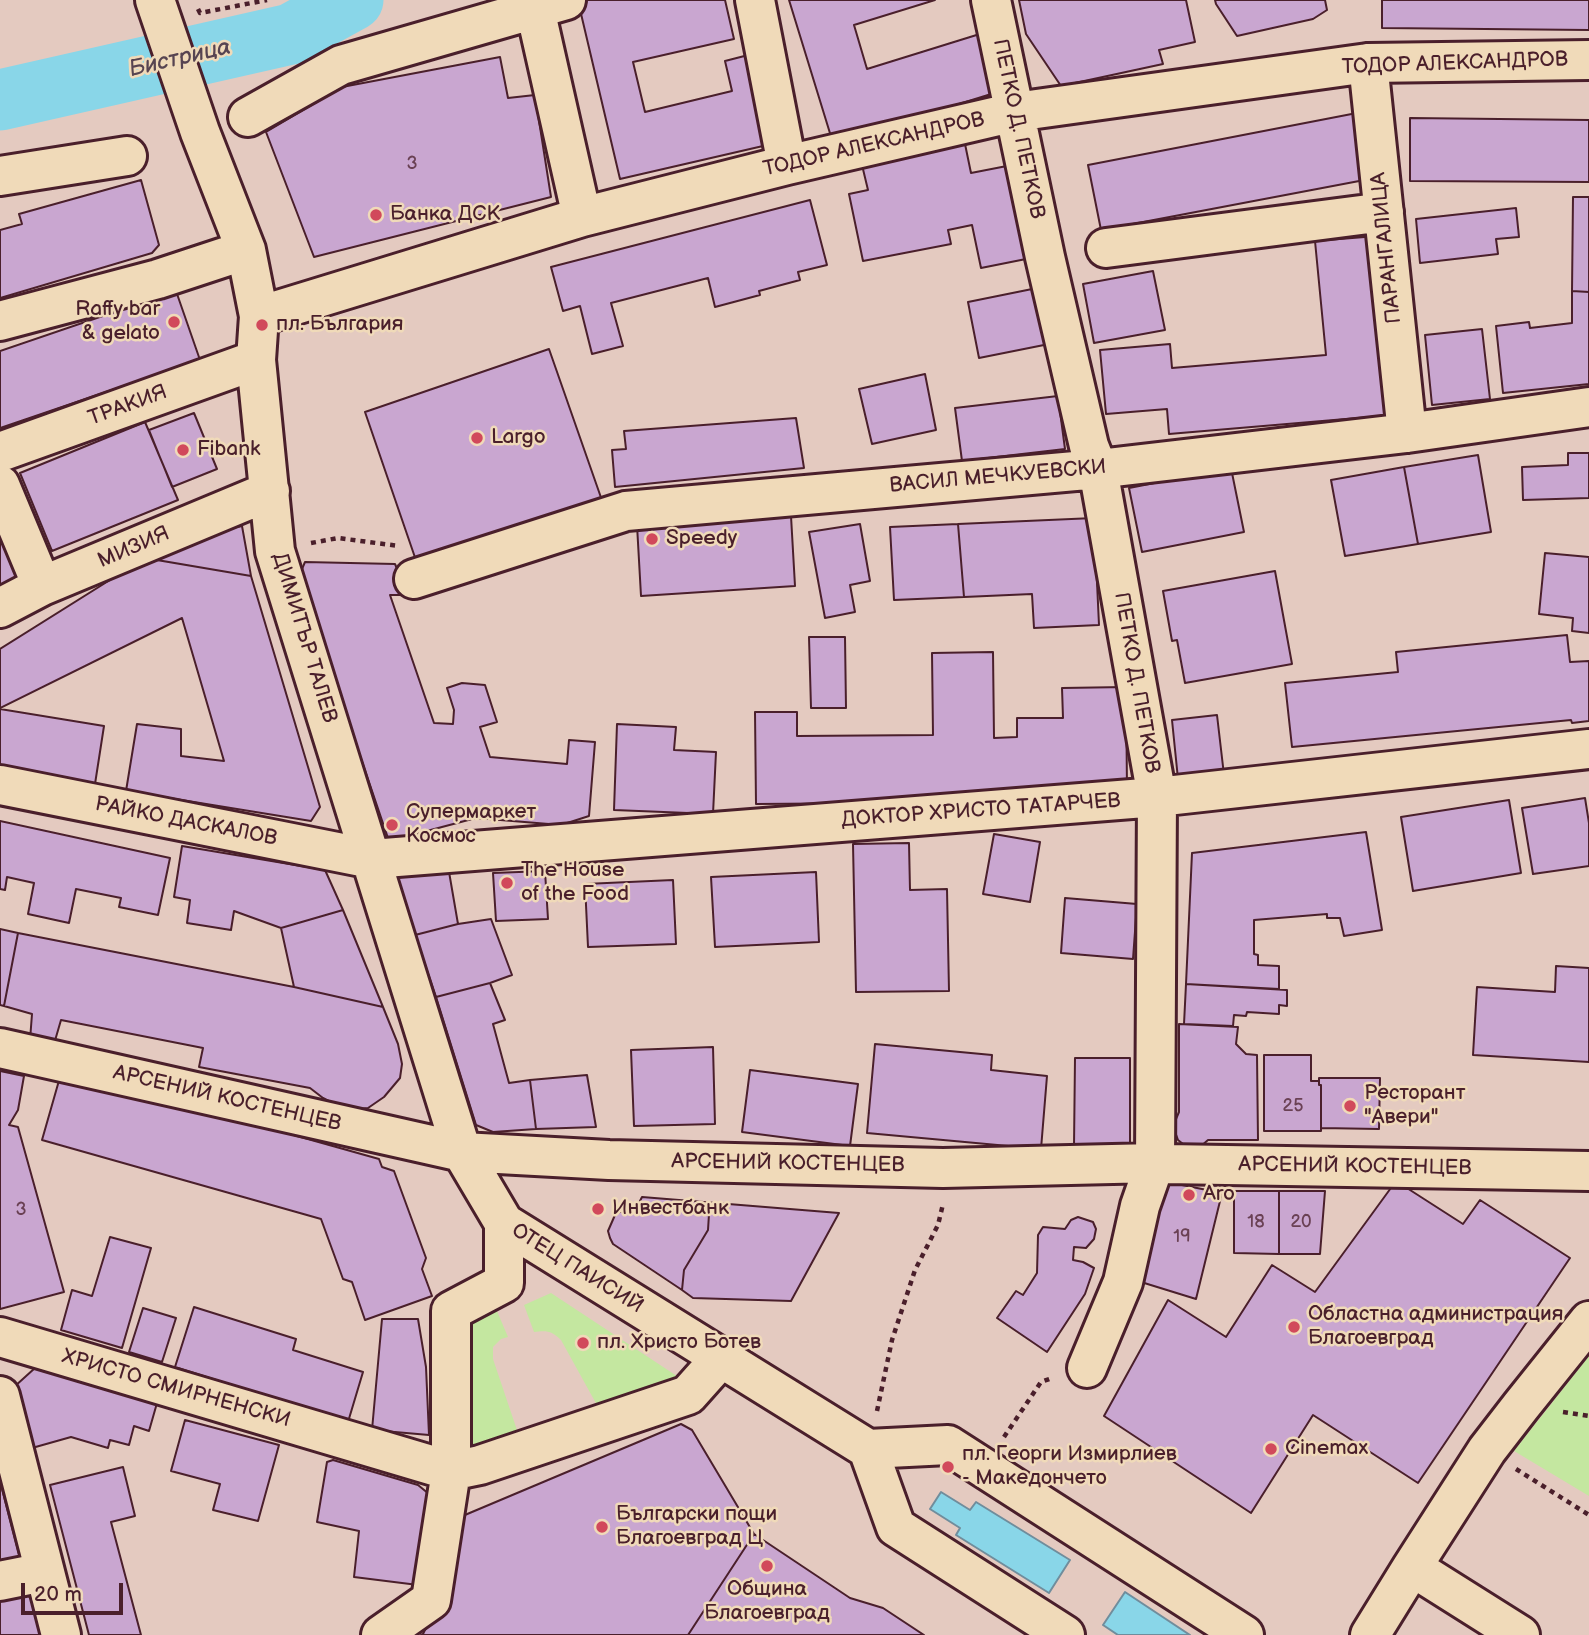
<!DOCTYPE html>
<meta charset="utf-8">
<style>
body{margin:0}
#map{position:relative;width:1589px;height:1635px;overflow:hidden;background:#e4cac0;font-family:"Balsamiq Sans",sans-serif}
canvas{display:block}
.scale{position:absolute;left:21px;top:1583px;width:102px;height:32px;box-sizing:border-box;border:4px solid #4a1f2b;border-top:0;padding-left:9px;font-size:21px;line-height:24px;white-space:nowrap;color:#4a1f2b;-webkit-text-stroke:5px #f0dab9;paint-order:stroke}
</style>
<div id="map">
<canvas width="1589" height="1635"></canvas>
<div class="scale">20 m</div>
</div>
<script>
const g = document.querySelector('canvas').getContext('2d');
g.lineJoin = 'round';
function fill(path, color) { g.fillStyle = color; g.fill(path, 'evenodd'); }
function strokePath(path, color, width, dash) { g.strokeStyle = color; g.lineWidth = width; g.lineCap = dash ? 'butt' : 'round'; g.setLineDash(dash || []); g.stroke(path); }
function drawText(font, color, halo, rows, align = 'center') {
  g.font = font + ' "Balsamiq Sans",sans-serif'; g.lineWidth = 5; g.setLineDash([]); g.textBaseline = 'middle'; g.strokeStyle = halo; g.fillStyle = color; for (const [text, x, y, turn = 0] of rows) {
    g.save(); g.translate(x, y); g.rotate((+turn || 0) * Math.PI / 180); g.textAlign = isNaN(turn) ? turn : align; if (halo) g.strokeText(text, 0, 0); g.fillText(text, 0, 0); g.restore();
  }
}
const green = new Path2D(`
 M 551,1293 L 689,1384 L 603,1416 L 561,1340 C 552,1331 547,1330 534,1332 L 524,1305 Z
 M 494,1304 L 508,1337 L 501,1339 L 493,1347 L 493,1359 L 521,1442 L 467,1460 L 464,1320 Z
 M 1589,1356 L 1589,1496 L 1514,1451 Z`);
const water = new Path2D(`
 M 941,1492 L 970,1510 L 976,1502 L 1070,1560 L 1049,1593 L 956,1535 L 960,1528 L 930,1509 Z
 M 1125,1592 L 1190,1635 L 1118,1635 L 1103,1625 Z`);
const river = new Path2D(`
 M 0,100 L 291,34 L 353,0`);
const building = new Path2D(`
 M 582,0 L 725,0 L 734,39 L 633,62 L 645,112 L 732,91 L 725,61 L 760,52 L 776,143 L 620,179 L 578,1 Z
 M 789,0 L 935,0 L 854,25 L 867,69 L 983,33 L 1001,91 L 833,143 Z
 M 1019,0 L 1186,0 L 1195,42 L 1159,50 L 1163,64 L 1061,86 L 1026,34 Z
 M 1215,0 L 1325,0 L 1327,10 L 1313,19 L 1237,36 L 1216,4 Z
 M 1382,0 L 1589,0 L 1589,30 L 1382,28 Z
 M 500,57 L 508,98 L 535,95 L 551,197 L 314,257 L 266,132 L 342,87 Z
 M 1362,112 L 1375,178 L 1101,230 L 1088,165 Z
 M 1410,118 L 1589,120 L 1589,182 L 1410,181 Z
 M 965,144 L 971,173 L 1012,165 L 1031,258 L 981,268 L 972,225 L 948,230 L 951,244 L 863,261 L 849,194 L 868,190 L 862,165 Z
 M 141,180 L 159,245 L 152,253 L 0,298 L 0,230 L 22,224 L 19,214 Z
 M 1573,197 L 1589,197 L 1589,292 L 1572,291 Z
 M 810,200 L 827,265 L 798,272 L 800,280 L 759,291 L 760,295 L 715,307 L 708,278 L 611,303 L 623,346 L 592,354 L 580,306 L 563,311 L 551,267 Z
 M 1516,208 L 1519,237 L 1496,239 L 1498,254 L 1420,263 L 1416,219 Z
 M 1377,236 L 1393,415 L 1169,434 L 1167,409 L 1106,414 L 1100,350 L 1170,344 L 1172,368 L 1326,355 L 1315,241 Z
 M 1153,271 L 1165,330 L 1094,343 L 1083,284 Z
 M 1042,287 L 1054,343 L 979,358 L 968,302 Z
 M 176,291 L 200,360 L 0,428 L 0,351 Z
 M 1572,291 L 1589,292 L 1589,384 L 1503,393 L 1496,326 L 1529,322 L 1530,328 L 1572,323 Z
 M 1482,329 L 1490,399 L 1432,405 L 1425,335 Z
 M 549,349 L 605,509 L 420,572 L 365,412 Z
 M 925,374 L 936,430 L 872,444 L 859,389 Z
 M 1058,396 L 1065,449 L 962,461 L 955,408 Z
 M 194,413 L 217,469 L 172,487 L 149,430 Z
 M 796,418 L 804,468 L 615,487 L 612,450 L 626,449 L 624,431 Z
 M 145,422 L 178,500 L 52,551 L 20,473 Z
 M 1568,453 L 1589,453 L 1589,498 L 1523,500 L 1522,467 L 1568,465 Z
 M 1478,455 L 1491,532 L 1418,544 L 1404,467 Z
 M 1404,467 L 1418,544 L 1345,556 L 1331,480 Z
 M 1231,468 L 1244,532 L 1142,552 L 1129,488 Z
 M 791,516 L 795,586 L 641,596 L 637,525 Z
 M 1094,518 L 1099,625 L 1034,628 L 1032,594 L 964,597 L 958,524 Z
 M 0,521 L 25,575 L 0,587 Z
 M 860,524 L 870,581 L 850,585 L 855,612 L 825,618 L 809,532 Z
 M 958,524 L 964,597 L 894,600 L 890,527 Z
 M 242,526 L 251,576 L 157,560 L 155,543 Z
 M 1545,553 L 1589,557 L 1589,633 L 1572,631 L 1573,618 L 1539,614 Z
 M 145,558 L 251,576 L 320,807 L 311,821 L 126,791 L 137,724 L 181,729 L 181,756 L 224,761 L 182,618 L 0,708 L 0,649 Z
 M 305,562 L 395,564 L 408,595 L 390,595 L 434,723 L 453,724 L 454,710 L 447,688 L 462,683 L 485,685 L 497,722 L 480,727 L 490,757 L 567,764 L 569,740 L 595,742 L 589,816 L 561,825 L 476,818 L 389,841 L 299,576 Z
 M 1275,571 L 1292,664 L 1185,683 L 1177,640 L 1172,641 L 1163,591 Z
 M 1567,635 L 1570,662 L 1589,661 L 1589,721 L 1572,723 L 1571,720 L 1292,747 L 1285,683 L 1398,672 L 1396,652 Z
 M 809,637 L 845,637 L 846,708 L 811,708 Z
 M 993,652 L 994,738 L 1017,737 L 1017,718 L 1063,718 L 1062,688 L 1126,687 L 1127,789 L 1003,790 L 1003,802 L 756,804 L 755,712 L 797,712 L 797,736 L 933,735 L 932,653 Z
 M 0,709 L 104,726 L 95,784 L 0,766 Z
 M 1217,715 L 1224,775 L 1178,779 L 1172,720 Z
 M 617,724 L 676,727 L 674,750 L 716,752 L 713,814 L 614,810 Z
 M 1585,798 L 1589,823 L 1589,866 L 1533,874 L 1522,808 Z
 M 1509,800 L 1521,873 L 1413,891 L 1401,817 Z
 M 0,821 L 170,858 L 158,915 L 119,907 L 121,898 L 76,889 L 69,923 L 28,914 L 34,883 L 7,877 L 5,890 L 0,889 Z
 M 1366,832 L 1382,930 L 1344,936 L 1340,918 L 1327,918 L 1327,914 L 1254,920 L 1254,954 L 1258,955 L 1258,965 L 1279,966 L 1279,989 L 1186,984 L 1192,853 Z
 M 994,834 L 1040,842 L 1030,902 L 983,894 Z
 M 909,843 L 910,890 L 947,889 L 949,991 L 856,992 L 853,844 Z
 M 182,846 L 325,870 L 343,910 L 281,928 L 234,911 L 231,930 L 187,923 L 190,900 L 174,897 Z
 M 448,866 L 458,924 L 415,935 L 397,875 Z
 M 545,871 L 548,919 L 496,921 L 493,873 Z
 M 816,872 L 819,942 L 715,947 L 711,877 Z
 M 673,880 L 676,944 L 588,947 L 585,884 Z
 M 1065,898 L 1137,904 L 1133,959 L 1061,953 Z
 M 343,910 L 383,1007 L 294,987 L 281,928 Z
 M 491,919 L 512,975 L 490,983 L 436,997 L 415,935 L 458,924 Z
 M 0,929 L 18,933 L 4,1006 L 0,1005 Z
 M 18,933 L 294,987 L 383,1007 L 398,1044 L 402,1064 L 400,1078 L 384,1097 L 368,1108 L 350,1110 L 338,1106 L 323,1098 L 310,1088 L 199,1067 L 203,1048 L 61,1020 L 54,1044 L 30,1040 L 32,1014 L 4,1006 Z
 M 1556,966 L 1589,968 L 1589,1062 L 1473,1055 L 1477,987 L 1555,992 Z
 M 490,983 L 505,1020 L 493,1024 L 509,1083 L 530,1080 L 536,1129 L 493,1132 L 476,1125 L 436,997 Z
 M 1186,984 L 1287,990 L 1287,1006 L 1279,1005 L 1279,1014 L 1247,1012 L 1246,1016 L 1234,1015 L 1233,1026 L 1184,1024 Z
 M 1179,1024 L 1238,1027 L 1236,1044 L 1246,1054 L 1257,1055 L 1258,1140 L 1208,1140 L 1200,1147 L 1188,1148 L 1178,1140 L 1173,1126 L 1179,1112 Z
 M 875,1044 L 992,1055 L 991,1070 L 1047,1076 L 1041,1149 L 867,1133 Z
 M 713,1047 L 715,1124 L 634,1126 L 631,1050 Z
 M 1264,1055 L 1311,1055 L 1311,1081 L 1319,1081 L 1319,1085 L 1321,1085 L 1321,1131 L 1264,1131 Z
 M 1075,1058 L 1130,1058 L 1130,1147 L 1074,1146 Z
 M 62,1070 L 379,1159 L 382,1167 L 394,1171 L 426,1258 L 422,1269 L 432,1296 L 365,1320 L 352,1282 L 343,1279 L 321,1219 L 42,1140 Z
 M 750,1070 L 858,1084 L 850,1146 L 742,1132 Z
 M 0,1071 L 24,1076 L 18,1110 L 9,1125 L 18,1127 L 64,1292 L 0,1309 Z
 M 587,1075 L 596,1127 L 536,1129 L 530,1080 Z
 M 1319,1078 L 1380,1078 L 1379,1129 L 1321,1128 L 1321,1085 L 1319,1085 Z
 M 1396,1181 L 1463,1224 L 1480,1200 L 1570,1258 L 1418,1483 L 1313,1415 L 1251,1513 L 1104,1416 L 1168,1300 L 1226,1337 L 1272,1265 L 1315,1292 Z
 M 1167,1182 L 1222,1193 L 1196,1299 L 1141,1282 Z
 M 1234,1191 L 1279,1191 L 1279,1254 L 1234,1253 Z
 M 1279,1191 L 1325,1191 L 1320,1254 L 1279,1254 Z
 M 642,1197 L 716,1203 L 709,1214 L 708,1230 L 684,1270 L 682,1290 L 613,1244 L 610,1238 L 608,1231 L 615,1215 L 622,1211 L 630,1210 L 635,1211 Z
 M 716,1203 L 839,1213 L 791,1301 L 693,1298 L 682,1290 L 684,1270 L 708,1230 L 709,1214 Z
 M 1078,1217 L 1093,1222 L 1096,1229 L 1094,1239 L 1086,1248 L 1074,1247 L 1073,1260 L 1083,1262 L 1094,1268 L 1085,1294 L 1047,1352 L 997,1318 L 1016,1291 L 1023,1295 L 1037,1273 L 1038,1235 L 1043,1227 L 1065,1229 L 1071,1220 Z
 M 110,1237 L 151,1248 L 122,1348 L 61,1330 L 72,1290 L 92,1296 Z
 M 194,1307 L 296,1339 L 293,1350 L 363,1372 L 348,1422 L 175,1367 Z
 M 143,1308 L 176,1318 L 162,1362 L 129,1352 Z
 M 382,1319 L 418,1319 L 426,1367 L 429,1435 L 372,1430 Z
 M 35,1368 L 157,1403 L 149,1431 L 134,1426 L 129,1445 L 110,1440 L 108,1448 L 71,1437 L 32,1448 L 14,1387 Z
 M 185,1420 L 279,1445 L 258,1521 L 213,1510 L 220,1484 L 171,1471 Z
 M 681,1424 L 692,1430 L 754,1534 L 688,1635 L 421,1635 L 423,1634 L 456,1565 L 453,1520 Z
 M 333,1460 L 418,1485 L 429,1494 L 426,1586 L 354,1577 L 359,1531 L 317,1522 L 327,1462 Z
 M 123,1467 L 135,1516 L 111,1522 L 141,1635 L 89,1635 L 50,1485 Z
 M 0,1481 L 21,1562 L 0,1567 Z
 M 754,1534 L 850,1598 L 883,1608 L 924,1635 L 688,1635 Z
 M 30,1588 L 41,1635 L 0,1635 L 0,1595 Z`);
const path = new Path2D(`
 M 198,9 L 200,13 L 267,0
 M 311,543 L 338,538 L 399,546
 M 877,1411 L 892,1340 L 915,1270 L 938,1225 L 943,1204
 M 1563,1412 L 1589,1416
 M 1004,1437 L 1041,1382 L 1052,1378
 M 1516,1469 L 1589,1515`);
const minor = new Path2D(`
 M 155,0 L 200,132 L 246,250 L 259,316 L 256,360 L 275,551 L 462,1152 L 504,1223 L 868,1449
 M 533,0 L 582,217
 M 755,0 L 787,165
 M 991,0 L 1045,257 L 1089,446 L 1098,469 L 1157,797 L 1155,1163 L 1140,1206 L 1123,1282 L 1087,1368
 M 1368,63 L 1407,433
 M 248,117 L 341,65 L 566,0
 M 0,176 L 127,156
 M 1106,248 L 1384,212
 M 259,316 L 582,217 L 787,165 L 1015,112 L 1368,63 L 1589,60
 M 0,321 L 158,279 L 246,250
 M 0,452 L 256,360
 M 0,485 L 42,586
 M 414,579 L 626,511 L 1098,469 L 1407,433 L 1589,407
 M 0,608 L 42,586 L 270,491
 M 0,785 L 372,859 L 1157,797 L 1589,749
 M 0,1048 L 462,1152 L 609,1160 L 943,1168 L 1155,1163 L 1166,1164 L 1589,1171
 M 0,1337 L 451,1471 L 480,1465 L 688,1395 L 721,1358
 M 0,1396 L 61,1635
 M 1412,1567 L 1487,1450 L 1521,1406 L 1589,1321
 M 0,1581 L 44,1572
 M 381,1635 L 431,1600 L 451,1471 L 451,1311 L 504,1283 L 504,1223
 M 1065,1635 L 896,1527 L 868,1449 L 948,1445 L 1244,1635
 M 1370,1635 L 1412,1567 L 1520,1635`);
const markers = [
 [376,215,7,"#d1495b"],
 [174,322,7,"#d1495b"],
 [262,325,7,"#d1495b"],
 [477,438,7,"#d1495b"],
 [183,450,7,"#d1495b"],
 [652,539,7,"#d1495b"],
 [392,825,7,"#d1495b"],
 [507,883,7,"#d1495b"],
 [1350,1106,7,"#d1495b"],
 [1189,1195,7,"#d1495b"],
 [598,1209,7,"#d1495b"],
 [1294,1327,7,"#d1495b"],
 [583,1343,7,"#d1495b"],
 [1271,1449,7,"#d1495b"],
 [948,1467,7,"#d1495b"],
 [602,1527,7,"#d1495b"],
 [767,1566,7,"#d1495b"]
];
const numberNames = [
 ["3",412,164],
 ["25",1293,1106],
 ["3",21,1210],
 ["18",1256,1222],
 ["20",1301,1222],
 ["19",1182,1237]
];
const streetNames = [
 ["ТОДОР АЛЕКСАНДРОВ",1455,64,-2],
 ["ПЕТКО Д. ПЕТКОВ",1018,129,78],
 ["ТОДОР АЛЕКСАНДРОВ",874,145,-13],
 ["ПАРАНГАЛИЦА",1387,248,-96],
 ["ТРАКИЯ",128,406,-20],
 ["ВАСИЛ МЕЧКУЕВСКИ",998,477,-5],
 ["МИЗИЯ",134,548,-23],
 ["ДИМИТЪР ТАЛЕВ",304,638,73],
 ["ПЕТКО Д. ПЕТКОВ",1136,683,80],
 ["ДОКТОР ХРИСТО ТАТАРЧЕВ",981,811,-4],
 ["РАЙКО ДАСКАЛОВ",186,822,11],
 ["АРСЕНИЙ КОСТЕНЦЕВ",227,1099,13],
 ["АРСЕНИЙ КОСТЕНЦЕВ",788,1164,1],
 ["АРСЕНИЙ КОСТЕНЦЕВ",1355,1167,1],
 ["ОТЕЦ ПАИСИЙ",577,1269,32],
 ["ХРИСТО СМИРНЕНСКИ",176,1389,16]
];
const poiNames = [
 ["Банка ДСК",390,215],
 ["Raffy bar",160,310,"right"],
 ["& gelato",160,334,"right"],
 ["пл. България",276,325],
 ["Largo",491,438],
 ["Fibank",197,450],
 ["Speedy",666,539],
 ["Супермаркет",406,813],
 ["Космос",406,837],
 ["The House",521,871],
 ["of the Food",521,895],
 ["Ресторант",1364,1094],
 ["\"Авери\"",1364,1118],
 ["Aro",1203,1195],
 ["Инвестбанк",612,1209],
 ["Областна администрация",1308,1315],
 ["Благоевград",1308,1339],
 ["пл. Христо Ботев",597,1343],
 ["Cinemax",1285,1449],
 ["пл. Георги Измирлиев",962,1455],
 ["- Македончето",962,1479],
 ["Български пощи",616,1515],
 ["Благоевград Ц",616,1539],
 ["Община",767,1590,"center"],
 ["Благоевград",767,1614,"center"]
];
const waterNames = [
 ["Бистрица",180,59,-13]
];
fill(green, '#c4e7a0');
fill(water, '#89d6e8');
strokePath(water, '#708d9c', 2);
strokePath(river, '#89d6e8', 61);
fill(building, '#c9a6d0');
strokePath(building, '#4a1f2b', 2);
strokePath(minor, '#4a1f2b', 44);
strokePath(path, '#4a1f2b', 4.5, [5, 5]);
strokePath(minor, '#f0dab9', 38);
for (const [x, y, r, color] of markers) { const dot = new Path2D(); dot.arc(x, y, r, 0, 2 * Math.PI); g.fillStyle = color; g.fill(dot); strokePath(dot, '#f0dab9', 2.5); }
drawText('18px', '#6a4154', null, numberNames);
drawText('21px', '#4a1f2b', '#f0dab9', streetNames);
drawText('21px', '#4a1f2b', '#f0dab9', poiNames, 'left');
drawText('italic 23px', '#574451', '#f0dab9', waterNames);
</script>
